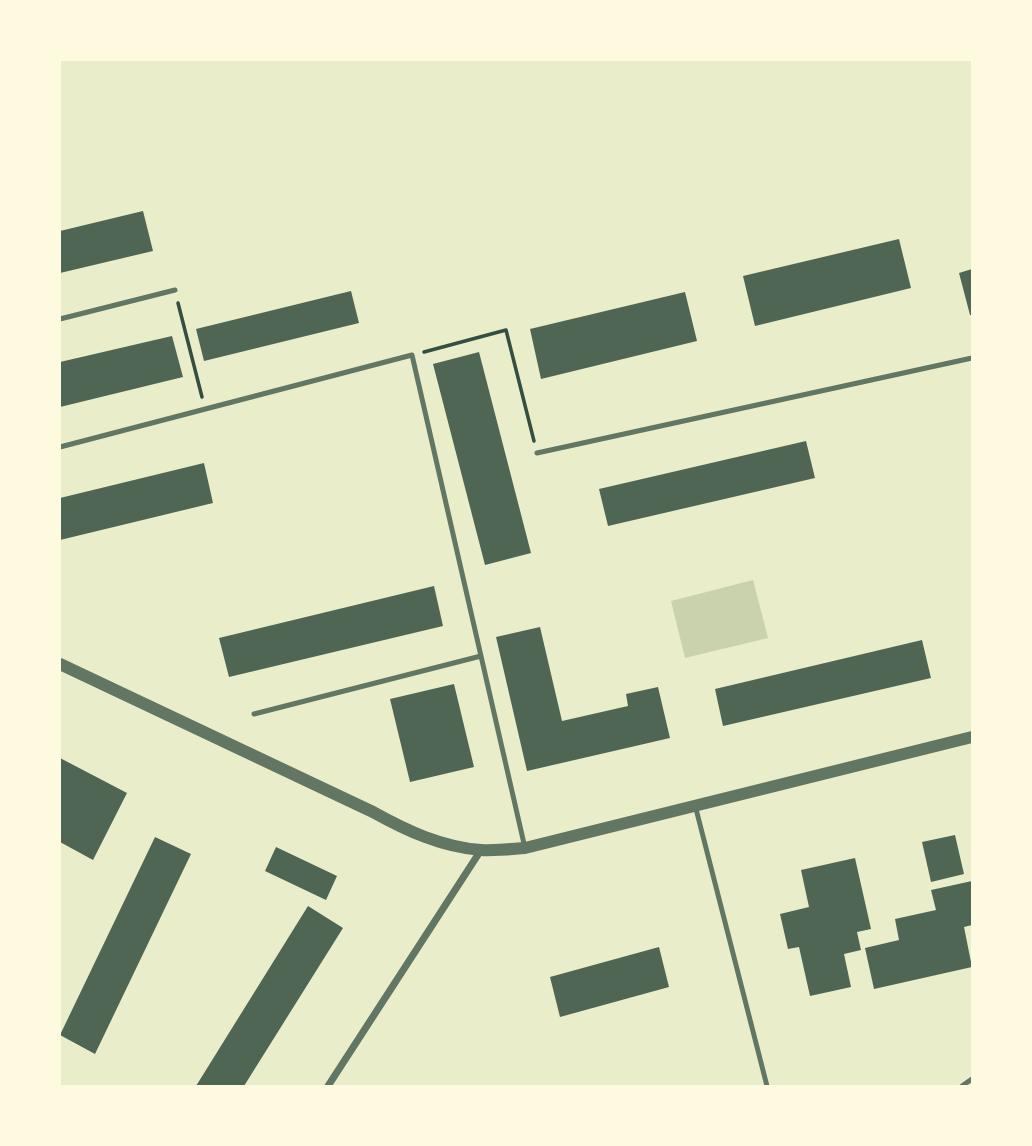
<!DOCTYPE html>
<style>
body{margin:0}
#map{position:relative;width:1032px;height:1146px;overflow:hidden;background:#e9edc9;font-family:"PT Sans",sans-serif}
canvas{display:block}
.frame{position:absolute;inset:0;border:61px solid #fefae0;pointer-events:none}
</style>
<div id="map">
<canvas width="1032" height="1146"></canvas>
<div class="frame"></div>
</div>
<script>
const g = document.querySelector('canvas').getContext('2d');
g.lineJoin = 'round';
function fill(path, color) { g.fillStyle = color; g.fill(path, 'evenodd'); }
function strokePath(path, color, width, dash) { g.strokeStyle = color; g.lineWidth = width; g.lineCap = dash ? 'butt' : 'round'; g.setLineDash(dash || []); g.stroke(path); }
const green = new Path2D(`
 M 753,580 L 768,638 L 685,658 L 671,601 Z`);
const building = new Path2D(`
 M 143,211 L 153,251 L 60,273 L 60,231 Z
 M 899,239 L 911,288 L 755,326 L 743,276 Z
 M 972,269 L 972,315 L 970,315 L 959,273 Z
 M 351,291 L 359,323 L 204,361 L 196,329 Z
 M 685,292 L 697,341 L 541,379 L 530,329 Z
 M 172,336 L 183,377 L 60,407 L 60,362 Z
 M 479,352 L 531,553 L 485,565 L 433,364 Z
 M 806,441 L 815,478 L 608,526 L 599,489 Z
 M 204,463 L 213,503 L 60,540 L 60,498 Z
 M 434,586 L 443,626 L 229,677 L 219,638 Z
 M 540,627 L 562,721 L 628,706 L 626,694 L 658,687 L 670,738 L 527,771 L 496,637 Z
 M 922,640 L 931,678 L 723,726 L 715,689 Z
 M 454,684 L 474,767 L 410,782 L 390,699 Z
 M 60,758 L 127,793 L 93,860 L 60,842 Z
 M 955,835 L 964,874 L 931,882 L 922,842 Z
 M 155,837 L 191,854 L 95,1054 L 60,1035 Z
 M 276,847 L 337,876 L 326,900 L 265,871 Z
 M 855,858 L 871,929 L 857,932 L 861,950 L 844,954 L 851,987 L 810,996 L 799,947 L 788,949 L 780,914 L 809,907 L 801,870 Z
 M 972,881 L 972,925 L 964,927 L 972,967 L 874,989 L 865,948 L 899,940 L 895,919 L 936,910 L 931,890 Z
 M 308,906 L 343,928 L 244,1086 L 196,1086 Z
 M 659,947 L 669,987 L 560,1017 L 550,977 Z`);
const path = new Path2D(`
 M 178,303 L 202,397
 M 424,352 L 506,330 L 534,441`);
const service = new Path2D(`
 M 60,319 L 175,290
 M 60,447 L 412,355 L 525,848
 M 537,453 L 972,358
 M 254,714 L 481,656
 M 695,805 L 767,1086
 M 962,1086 L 972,1079`);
const minor = new Path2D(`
 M 328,1086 L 481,850`);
const tertiary = new Path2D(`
 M 60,664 L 373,812 C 407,831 442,847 481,850 C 495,851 511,849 525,848 L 972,737`);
fill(green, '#cad2ad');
fill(building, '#4f6655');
strokePath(path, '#344e41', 3.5);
strokePath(service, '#617663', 5);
strokePath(minor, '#617663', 7);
strokePath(tertiary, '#617663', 12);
</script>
